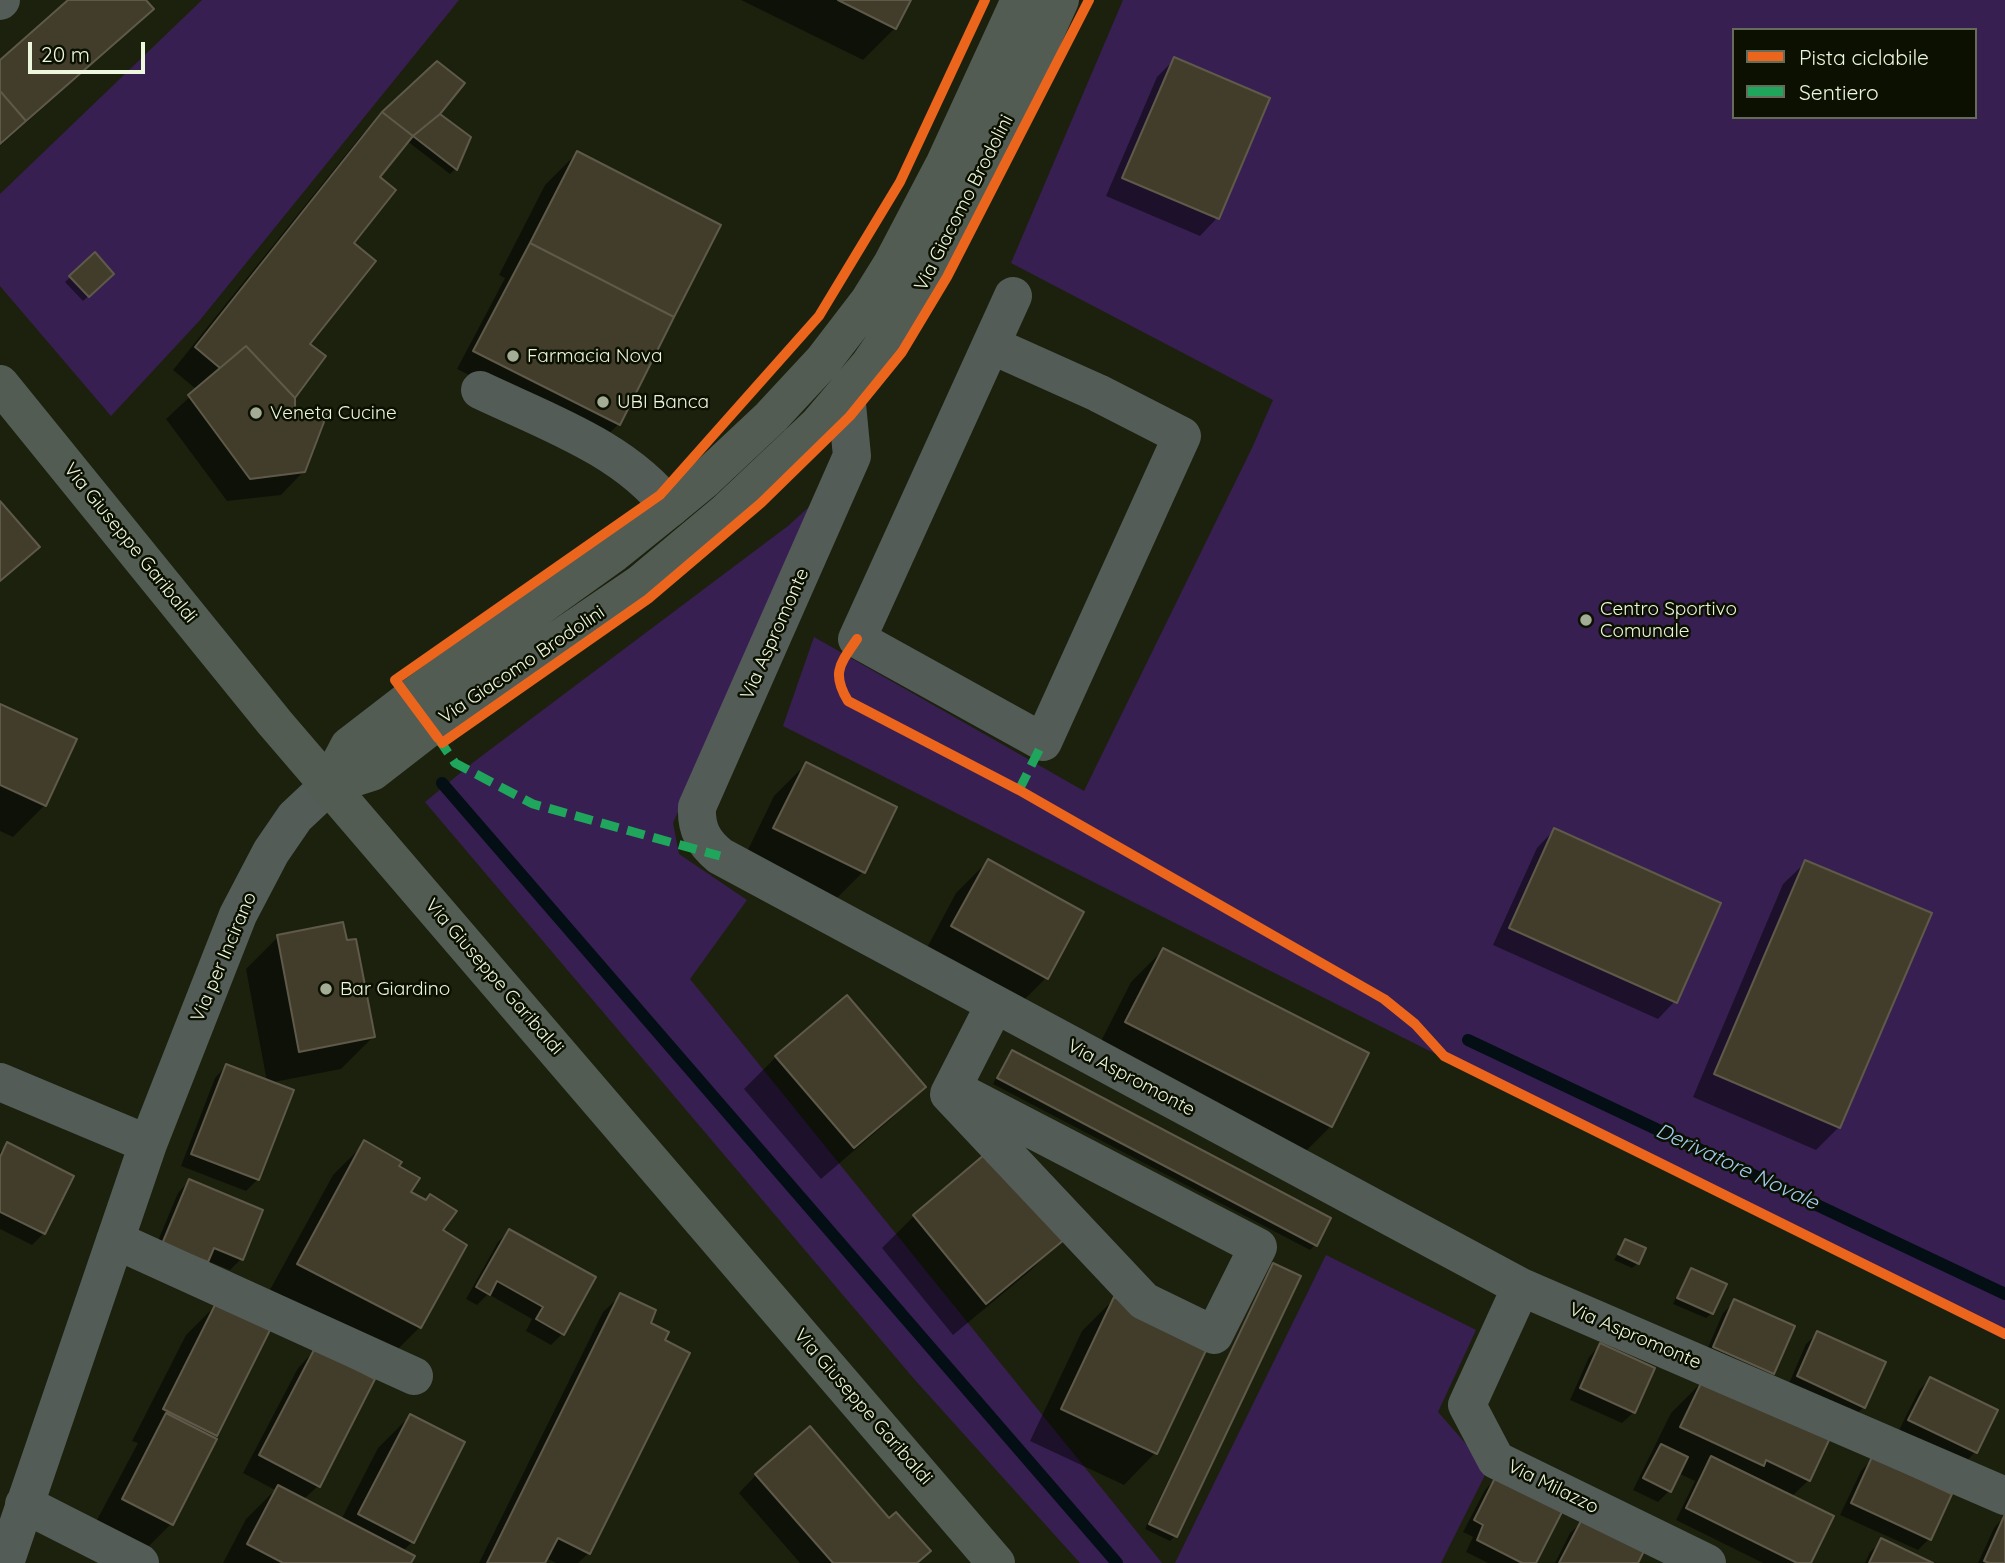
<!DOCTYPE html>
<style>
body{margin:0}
#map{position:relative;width:2005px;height:1563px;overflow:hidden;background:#1c210e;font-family:Quicksand,sans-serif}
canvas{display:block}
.legend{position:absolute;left:1732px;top:28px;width:245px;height:91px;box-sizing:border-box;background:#0b1001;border:2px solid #656c59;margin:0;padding:9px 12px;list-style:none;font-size:21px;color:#edf7dd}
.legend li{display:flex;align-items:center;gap:14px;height:35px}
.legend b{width:35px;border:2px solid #656c59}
.scale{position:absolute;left:28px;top:42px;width:117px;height:32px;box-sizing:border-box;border:4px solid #edf7dd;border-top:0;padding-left:9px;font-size:21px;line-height:24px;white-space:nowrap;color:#edf7dd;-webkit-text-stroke:5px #0b1001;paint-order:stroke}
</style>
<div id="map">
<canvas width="2005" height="1563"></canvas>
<ul class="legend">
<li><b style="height:9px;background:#eb651d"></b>Pista ciclabile</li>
<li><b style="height:9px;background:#20a55d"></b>Sentiero</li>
</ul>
<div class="scale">20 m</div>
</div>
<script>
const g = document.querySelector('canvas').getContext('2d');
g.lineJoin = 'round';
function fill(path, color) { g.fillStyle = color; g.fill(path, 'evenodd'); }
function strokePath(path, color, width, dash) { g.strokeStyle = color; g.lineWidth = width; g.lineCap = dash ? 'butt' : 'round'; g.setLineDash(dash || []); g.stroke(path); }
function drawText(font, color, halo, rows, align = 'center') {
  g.font = font + ' Quicksand,sans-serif'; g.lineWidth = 5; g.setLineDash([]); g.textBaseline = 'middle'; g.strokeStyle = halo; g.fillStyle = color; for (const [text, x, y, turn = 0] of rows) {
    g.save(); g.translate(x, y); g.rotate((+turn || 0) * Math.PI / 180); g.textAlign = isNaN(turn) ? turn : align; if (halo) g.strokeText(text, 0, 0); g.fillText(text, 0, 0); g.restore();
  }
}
const green = new Path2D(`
 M 202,0 L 459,0 L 200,320 L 111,416 L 0,286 L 0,194 Z
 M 1123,0 L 2005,0 L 2005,1340 L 783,726 L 814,637 L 1084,791 L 1252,448 L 1273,400 L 1011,263 ZM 1734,30 L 1975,30 L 1975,117 L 1734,117 Z
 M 810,506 L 814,511 L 673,823 L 679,854 L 747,900 L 690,979 L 1162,1563 L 1080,1563 L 915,1380 L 425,802 L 475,761 L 788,526 Z
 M 1326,1255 L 1476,1330 L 1438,1412 L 1488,1469 L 1441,1563 L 1175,1563 Z`);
const shadow = new Path2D(`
 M 70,0 L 144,0 L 151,8 L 119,40 L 0,146 L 0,62 Z
 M 741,0 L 909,0 L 895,28 L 863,60 Z
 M 1174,60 L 1217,218 L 1200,236 L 1106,196 L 1157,77 Z
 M 383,113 L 436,116 L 469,138 L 455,169 L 450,174 L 407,141 L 377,178 L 352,244 L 308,344 L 293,398 L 293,413 L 304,471 L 281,495 L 227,501 L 166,419 L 197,390 L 173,370 L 360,137 Z
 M 577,153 L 619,424 L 601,441 L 457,369 L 505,278 L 499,275 L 545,185 Z
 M 95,255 L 112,274 L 83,301 L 65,282 Z
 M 0,706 L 45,805 L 13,837 L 0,831 Z
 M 806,764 L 863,872 L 831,904 L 743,860 L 774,796 Z
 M 1554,830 L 1675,1001 L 1658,1019 L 1493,945 L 1537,848 Z
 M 988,861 L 1046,978 L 1015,1009 L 921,959 L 956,893 Z
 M 1806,862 L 1839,1127 L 1816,1150 L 1693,1097 L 1783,884 Z
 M 278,937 L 373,1037 L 341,1069 L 269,1083 L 258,1179 L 246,1191 L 181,1166 L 215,1078 L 226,1066 L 267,1082 L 246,969 Z
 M 1163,950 L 1331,1126 L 1299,1158 L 1094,1055 L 1131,982 Z
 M 1012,1052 L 1315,1245 L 1310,1250 L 993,1084 L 1007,1057 Z
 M 776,1057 L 923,1087 L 891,1119 L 821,1179 L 744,1089 Z
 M 365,1143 L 397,1167 L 409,1192 L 441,1230 L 465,1246 L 420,1327 L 388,1359 L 266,1297 L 333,1175 Z
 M 8,1144 L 72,1176 L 44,1233 L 32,1245 L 0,1229 L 0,1152 Z
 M 991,1152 L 1062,1239 L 1030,1271 L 953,1335 L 882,1248 L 914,1216 Z
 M 189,1181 L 241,1259 L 230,1270 L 207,1261 L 152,1255 L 178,1193 Z
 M 509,1231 L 562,1334 L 551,1345 L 526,1331 L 532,1319 L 488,1294 L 477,1305 L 466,1299 L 498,1242 Z
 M 1626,1241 L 1638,1263 L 1632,1268 L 1614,1260 Z
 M 1273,1265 L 1175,1536 L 1170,1541 L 1145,1529 L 1268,1271 Z
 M 1692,1270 L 1712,1313 L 1706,1318 L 1673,1304 L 1687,1275 Z
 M 621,1295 L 589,1553 L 578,1563 L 556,1563 L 546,1558 L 544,1563 L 479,1563 L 603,1312 Z
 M 1114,1299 L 1155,1453 L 1124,1485 L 1030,1441 L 1082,1331 Z
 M 1735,1301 L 1772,1373 L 1761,1385 L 1703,1359 L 1723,1313 Z
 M 218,1303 L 216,1434 L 212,1438 L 171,1524 L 139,1556 L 91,1531 L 138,1443 L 132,1441 L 186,1335 Z
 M 1818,1333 L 1864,1407 L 1852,1418 L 1787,1388 L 1806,1344 Z
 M 1600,1345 L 1634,1412 L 1622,1423 L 1570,1400 L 1589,1357 Z
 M 315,1350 L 318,1486 L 303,1500 L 341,1520 L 378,1448 L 410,1416 L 412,1542 L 402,1552 L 409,1563 L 223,1563 L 246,1519 L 275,1490 L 243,1473 L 298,1368 Z
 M 1930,1379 L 1995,1411 L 1975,1452 L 1964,1464 L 1898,1432 L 1919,1390 Z
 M 1703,1381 L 1809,1480 L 1791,1497 L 1809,1563 L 1763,1563 L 1676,1520 L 1695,1481 L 1678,1473 L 1669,1491 L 1658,1502 L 1633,1490 L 1671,1413 Z
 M 1872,1459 L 1929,1539 L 1918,1550 L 1840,1515 L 1861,1471 Z
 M 756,1475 L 917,1563 L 800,1563 L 739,1493 Z
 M 1496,1478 L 1534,1563 L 1488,1563 L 1466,1552 L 1473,1537 L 1463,1532 L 1485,1490 Z
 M 2005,1516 L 2005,1563 L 1978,1563 L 1994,1528 Z
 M 1582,1522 L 1636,1563 L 1555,1563 L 1570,1533 Z
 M 1882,1541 L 1929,1563 L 1865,1563 L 1870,1552 Z`);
const stream = new Path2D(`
 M 442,783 L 1117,1563
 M 1468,1040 L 2005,1294`);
const building = new Path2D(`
 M 68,0 L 146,0 L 154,9 L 26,121 L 0,91 L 0,60 Z
 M 838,0 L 911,0 L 896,29 Z
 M 1174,57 L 1270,98 L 1219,219 L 1122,178 Z
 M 437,61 L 465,83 L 440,114 L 413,136 L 382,112 Z
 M 0,91 L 26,121 L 0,144 Z
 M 382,112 L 413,136 L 380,177 L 396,190 L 354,243 L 376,261 L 310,344 L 326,356 L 295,398 L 246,346 L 220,368 L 195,347 Z
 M 440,114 L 471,137 L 457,170 L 413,136 Z
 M 577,151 L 721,225 L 674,317 L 530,243 Z
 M 530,243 L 674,317 L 620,425 L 473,351 Z
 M 95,252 L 114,274 L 89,297 L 69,276 Z
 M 246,346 L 295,398 L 295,412 L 327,414 L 305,472 L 250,479 L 188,395 Z
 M 0,501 L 40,547 L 0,581 Z
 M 0,704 L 77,739 L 46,806 L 0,785 Z
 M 806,762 L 897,807 L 865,873 L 773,828 Z
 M 1554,828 L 1721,903 L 1677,1003 L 1509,928 Z
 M 988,859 L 1084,912 L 1048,979 L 951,926 Z
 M 1805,860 L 1932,913 L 1840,1128 L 1714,1074 Z
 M 343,922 L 347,940 L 356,939 L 375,1037 L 299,1052 L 277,935 Z
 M 1163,948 L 1369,1053 L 1332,1127 L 1125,1022 Z
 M 847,995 L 926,1087 L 854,1148 L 775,1056 Z
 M 1012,1050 L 1331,1218 L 1317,1246 L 997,1078 Z
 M 226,1064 L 294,1090 L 259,1180 L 191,1154 Z
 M 364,1140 L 402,1162 L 399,1166 L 420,1178 L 411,1192 L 426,1200 L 430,1194 L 457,1211 L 443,1230 L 467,1245 L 421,1328 L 297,1264 Z
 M 7,1142 L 74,1176 L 45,1234 L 0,1212 L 0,1157 Z
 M 991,1149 L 1065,1239 L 986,1304 L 913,1215 Z
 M 189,1179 L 263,1210 L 243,1260 L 214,1248 L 208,1262 L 162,1244 Z
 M 509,1229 L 596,1277 L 564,1335 L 536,1319 L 543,1307 L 497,1281 L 490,1295 L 476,1287 Z
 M 1625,1239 L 1646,1248 L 1639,1264 L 1618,1254 Z
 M 1273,1263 L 1301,1276 L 1177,1537 L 1149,1524 Z
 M 1691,1268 L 1727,1284 L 1713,1314 L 1677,1298 Z
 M 620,1293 L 656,1310 L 651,1323 L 669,1332 L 665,1340 L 690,1353 L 590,1554 L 558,1538 L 545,1563 L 487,1563 Z
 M 1114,1297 L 1210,1342 L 1157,1454 L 1061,1409 Z
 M 1734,1299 L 1795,1326 L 1774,1374 L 1713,1347 Z
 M 217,1301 L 271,1328 L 217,1436 L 163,1409 Z
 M 1817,1331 L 1886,1362 L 1865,1408 L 1797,1376 Z
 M 1600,1343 L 1655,1368 L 1635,1413 L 1580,1388 Z
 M 315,1348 L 375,1379 L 320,1487 L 259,1455 Z
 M 1930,1377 L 1998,1410 L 1977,1453 L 1908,1420 Z
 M 1703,1379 L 1830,1438 L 1810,1481 L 1766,1460 L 1764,1466 L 1680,1427 Z
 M 166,1413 L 217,1439 L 173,1525 L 122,1499 Z
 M 410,1414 L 465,1442 L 414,1543 L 358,1514 Z
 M 810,1426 L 889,1518 L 896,1512 L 931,1551 L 917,1563 L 833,1563 L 755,1474 Z
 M 1661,1444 L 1688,1457 L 1671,1492 L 1643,1478 Z
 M 1711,1456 L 1834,1516 L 1811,1563 L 1797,1563 L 1686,1508 Z
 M 1872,1457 L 1952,1494 L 1931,1540 L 1851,1503 Z
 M 1496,1476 L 1563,1510 L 1536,1563 L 1522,1563 L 1477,1540 L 1483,1525 L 1474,1520 Z
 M 278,1485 L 415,1556 L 411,1563 L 283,1563 L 247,1544 Z
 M 2005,1514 L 2005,1563 L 1989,1563 L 1984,1561 Z
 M 1582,1519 L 1644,1551 L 1638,1563 L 1559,1563 Z
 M 1881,1538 L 1933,1563 L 1869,1563 Z`);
const minor = new Path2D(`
 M 0,1 L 1,0
 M 991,345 L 1098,393 L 1182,436 L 1043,742 L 857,639 L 1013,296
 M 480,390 C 545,421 626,449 670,508
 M 846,394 L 852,456 L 697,807 C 696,829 703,842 720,856 L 1521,1287 L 2005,1496
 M 0,1082 L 148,1144
 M 952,1088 L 1258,1247 L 1214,1335 L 1144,1301 L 949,1094 L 995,1004
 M 115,1240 L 414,1376
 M 1521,1287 L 1467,1405 L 1496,1460 L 1707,1563
 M 24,1504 L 140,1563
 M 5,1563 L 148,1144 L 238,915 L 271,852 L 295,817 L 328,786`);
const major = new Path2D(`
 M 0,384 L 275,723 L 996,1563
 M 328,786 L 372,772 L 430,727 L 640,584 L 726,512 L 818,425 L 870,364 L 913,301 L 932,269 L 996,143 L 1060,0
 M 328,786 L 349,746 L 410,699 L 614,553 L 670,508 L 705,479 L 771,417 L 823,361 L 869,301 L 892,264 L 945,163 L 1020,0`);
const quiet = new Path2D(`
 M 438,738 L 455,763 L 533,804 L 720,856
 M 1019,790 L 1043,742`);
const cycleway = new Path2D(`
 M 857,639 C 840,664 831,673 848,701 L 1019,790 L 1384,999 L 1415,1024 L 1444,1056 L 2005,1334
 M 438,738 L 395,680 L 660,495 L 819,316 L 900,182 L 985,0
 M 442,743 L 648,599 L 761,503 L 850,416 L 902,352 L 947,277 L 1089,0`);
const markers = [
 [513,356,7,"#a4ac95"],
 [603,402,7,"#a4ac95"],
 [256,413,7,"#a4ac95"],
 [1586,620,7,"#a4ac95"],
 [326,989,7,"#a4ac95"]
];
const streetNames = [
 ["Via Giacomo Brodolini",964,203,-63],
 ["Via Giuseppe Garibaldi",130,543,51],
 ["Via Aspromonte",775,634,-66],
 ["Via Giacomo Brodolini",522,665,-34],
 ["Via per Incirano",224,957,-67],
 ["Via Giuseppe Garibaldi",494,977,49],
 ["Via Aspromonte",1131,1078,28],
 ["Via Aspromonte",1635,1336,23],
 ["Via Giuseppe Garibaldi",863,1407,49],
 ["Via Milazzo",1553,1487,26]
];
const poiNames = [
 ["Farmacia Nova",527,356],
 ["UBI Banca",617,402],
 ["Veneta Cucine",270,413],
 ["Centro Sportivo",1600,609],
 ["Comunale",1600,631],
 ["Bar Giardino",340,989]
];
const waterNames = [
 ["Derivatore Novale",1737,1167,25]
];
fill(green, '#381f51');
fill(shadow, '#0007');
strokePath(stream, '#040e15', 12);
fill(building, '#423d2b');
strokePath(building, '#5e5949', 2);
strokePath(minor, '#535c57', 38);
strokePath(major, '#525c53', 38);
strokePath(quiet, '#20a55d', 9, [18, 9]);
strokePath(cycleway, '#eb651d', 10);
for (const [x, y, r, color] of markers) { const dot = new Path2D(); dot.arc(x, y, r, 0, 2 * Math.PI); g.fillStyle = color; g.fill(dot); strokePath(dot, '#0b1001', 2.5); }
drawText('19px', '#edf7dd', '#0b1001', streetNames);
drawText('19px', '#edf7dd', '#0b1001', poiNames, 'left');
drawText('italic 21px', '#a1cdf1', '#0b1001', waterNames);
</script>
